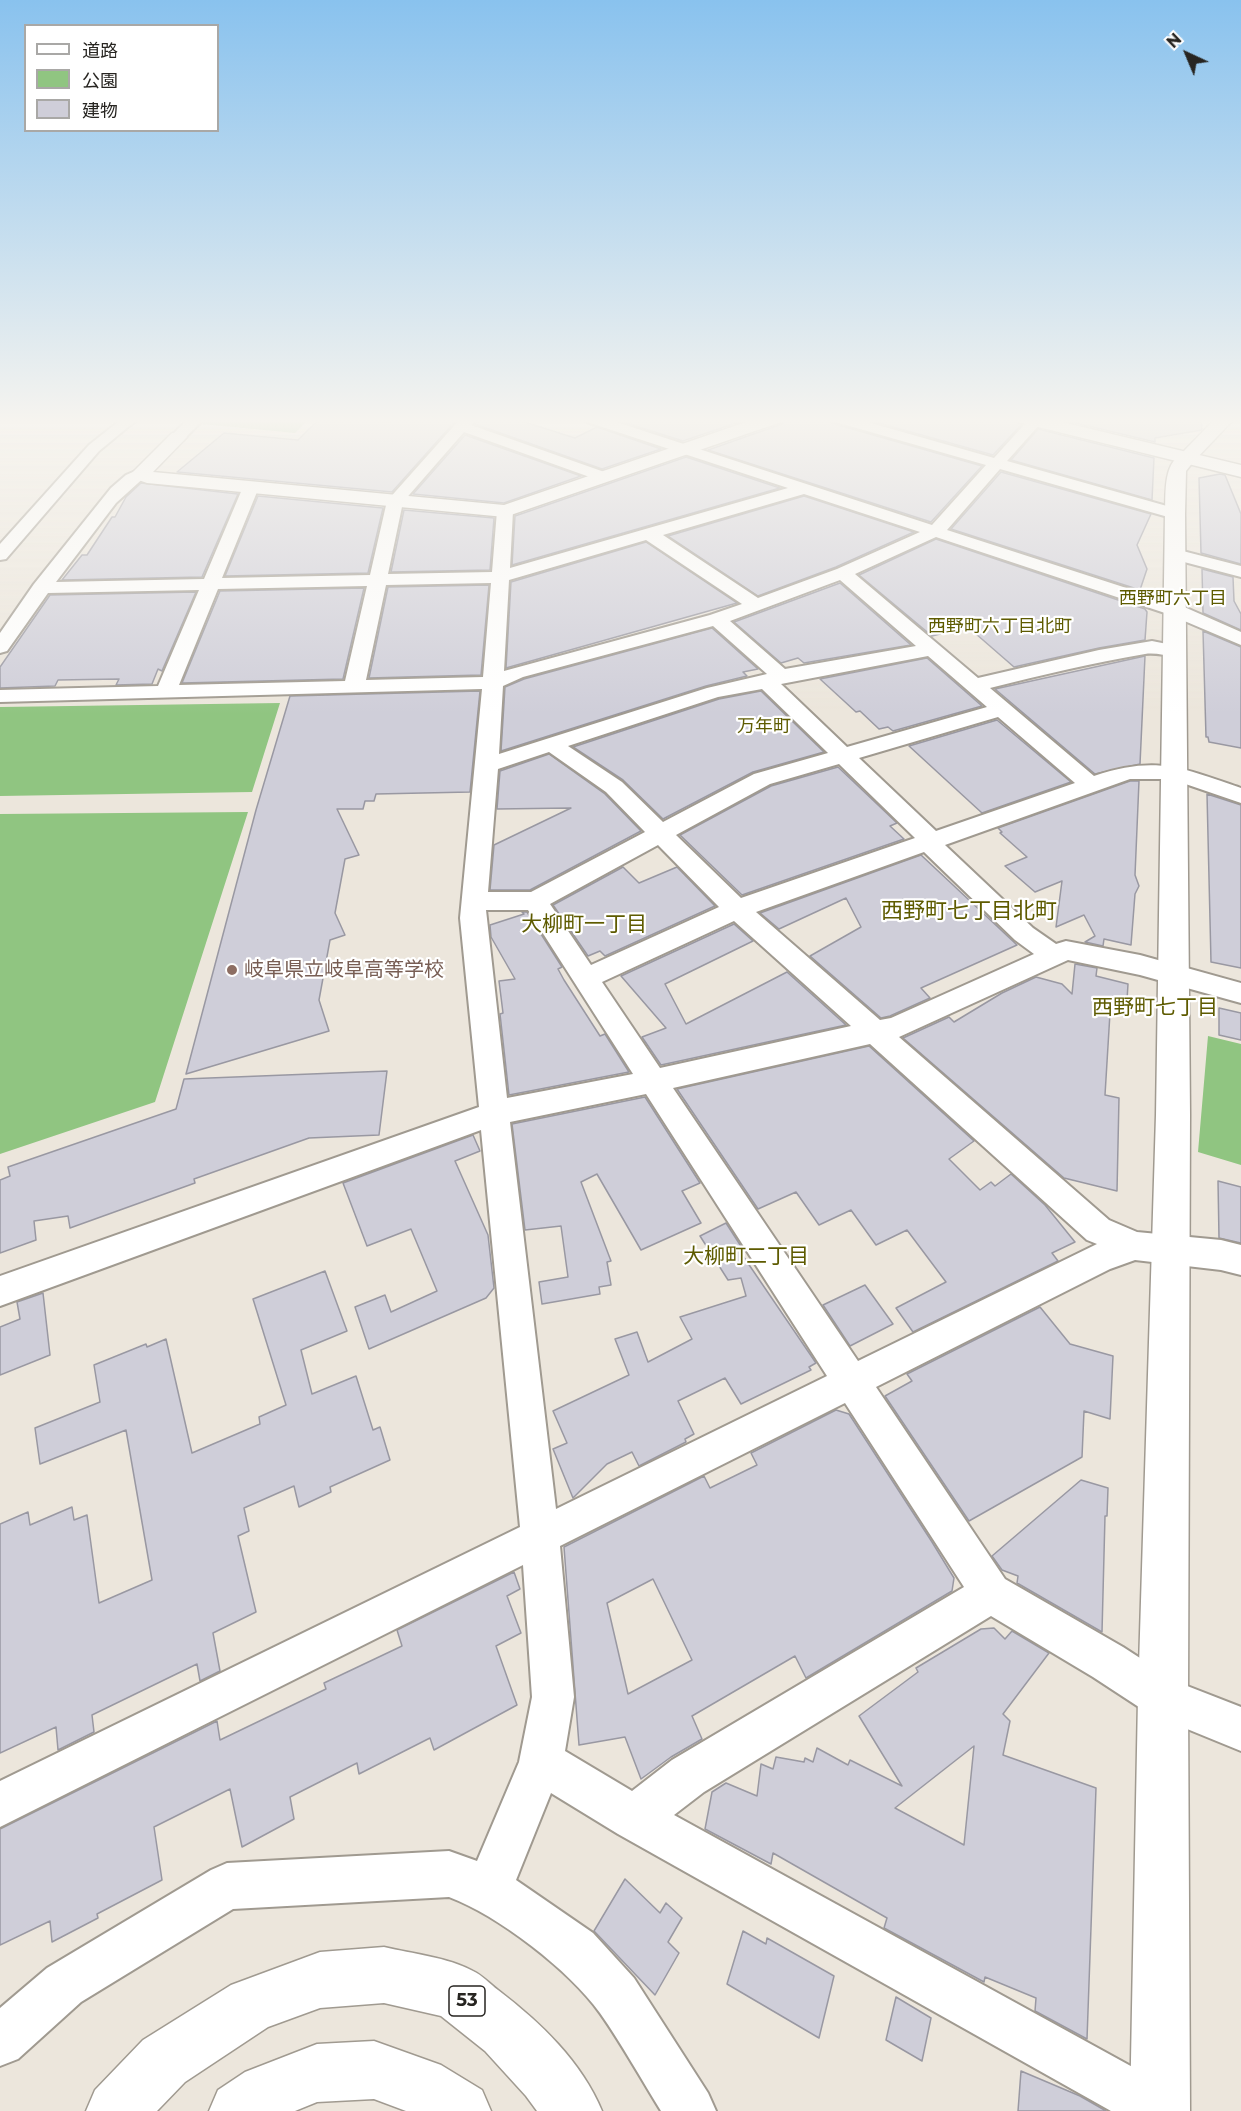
<!DOCTYPE html>
<meta charset="utf-8">
<style>
body{margin:0}
#map{position:relative;width:1241px;height:2111px;overflow:hidden;background:#ece6dc;font-family:Montserrat,"Noto Sans JP",sans-serif}
canvas{display:block}
.legend{position:absolute;left:24px;top:24px;width:195px;height:108px;box-sizing:border-box;background:#fff;border:2px solid #a9a8a6;margin:0;padding:8px 10px;list-style:none;font-size:18px;color:#272521}
.legend li{display:flex;align-items:center;gap:12px;height:30px}
.legend b{width:30px;border:2px solid #a9a8a6}
.north{position:absolute;left:1157px;top:24px;width:60px;height:60px;-webkit-text-stroke:4px #fff;paint-order:stroke;rotate:316deg;font-size:16px;font-weight:700;line-height:24px;text-align:center;color:#272521}
.north::after{content:'';display:block;margin:auto;width:21px;height:27px;background:#272521;clip-path:polygon(50% 0,100% 100%,50% 72%,0 100%)}
</style>
<div id="map">
<canvas width="1241" height="2111"></canvas>
<ul class="legend">
<li><b style="height:8px;background:#fff"></b>道路</li>
<li><b style="height:16px;background:#90c581"></b>公園</li>
<li><b style="height:16px;background:#cfced9"></b>建物</li>
</ul>
<div class="north">N</div>
</div>
<script>
const g = document.querySelector('canvas').getContext('2d');
g.lineJoin = 'round';
function fill(path, color) { g.fillStyle = color; g.fill(path, 'evenodd'); }
function strokePath(path, color, width, dash) { g.strokeStyle = color; g.lineWidth = width; g.lineCap = dash ? 'butt' : 'round'; g.setLineDash(dash || []); g.stroke(path); }
function drawText(font, color, halo, rows, align = 'center') {
  g.font = font + ' Montserrat,"Noto Sans JP",sans-serif'; g.lineWidth = 4.5; g.setLineDash([]); g.textBaseline = 'middle'; g.strokeStyle = halo; g.fillStyle = color; for (const [text, x, y, turn = 0] of rows) {
    g.save(); g.translate(x, y); g.rotate((+turn || 0) * Math.PI / 180); g.textAlign = isNaN(turn) ? turn : align; if (halo) g.strokeText(text, 0, 0); g.fillText(text, 0, 0); g.restore();
  }
}
const green = new Path2D(`
 M 209,418 L 310,418 L 295,433 L 202,424 Z
 M 280,703 L 252,792 L 0,796 L 0,707 Z
 M 248,812 L 155,1102 L 0,1154 L 0,814 Z
 M 1208,1036 L 1241,1044 L 1241,1165 L 1198,1152 Z`);
const building = new Path2D(`
 M 320,418 L 390,422 L 393,418 L 458,418 L 392,492 L 177,472 L 224,433 L 298,440 Z
 M 478,418 L 512,418 L 575,438 L 597,427 L 661,449 L 602,469 L 475,424 Z
 M 615,418 L 751,418 L 683,441 L 614,419 Z
 M 786,418 L 828,418 L 831,423 L 982,466 L 931,522 L 708,450 L 782,424 Z
 M 861,418 L 1013,418 L 1021,425 L 993,455 Z
 M 1055,418 L 1201,418 L 1202,430 L 1155,438 L 1155,442 Z
 M 1038,429 L 1154,458 L 1152,500 L 1011,460 Z
 M 465,435 L 581,476 L 504,503 L 413,494 Z
 M 686,457 L 780,488 L 512,565 L 515,516 Z
 M 1001,472 L 1151,514 L 1137,545 L 1147,569 L 1140,590 L 951,529 Z
 M 1220,474 L 1225,475 L 1241,514 L 1241,564 L 1201,553 L 1199,478 Z
 M 141,483 L 238,494 L 202,577 L 62,580 L 82,555 L 87,555 L 112,517 L 115,517 L 126,497 Z
 M 258,496 L 383,508 L 368,573 L 225,576 Z
 M 804,496 L 914,532 L 836,567 L 758,596 L 668,536 Z
 M 404,510 L 494,518 L 490,570 L 391,572 Z
 M 936,539 L 1145,609 L 1147,612 L 1145,640 L 1099,648 L 1014,667 L 968,627 L 932,636 L 859,575 Z
 M 646,542 L 737,603 L 506,668 L 511,582 Z
 M 1202,569 L 1233,577 L 1234,601 L 1241,614 L 1241,630 L 1203,613 Z
 M 840,583 L 911,645 L 804,663 L 798,658 L 781,663 L 734,622 Z
 M 489,585 L 481,675 L 369,678 L 388,587 Z
 M 364,588 L 343,679 L 182,683 L 220,591 Z
 M 196,592 L 162,671 L 158,669 L 152,684 L 116,685 L 119,679 L 58,680 L 55,686 L 0,688 L 0,667 L 50,595 Z
 M 712,628 L 758,669 L 743,672 L 747,676 L 706,686 L 501,751 L 505,687 L 524,679 Z
 M 1203,631 L 1241,647 L 1241,748 L 1209,742 L 1208,737 L 1206,737 Z
 M 1145,656 L 1140,764 L 1095,774 L 995,689 Z
 M 927,658 L 982,706 L 893,731 L 888,727 L 879,729 L 860,711 L 856,712 L 820,679 Z
 M 480,691 L 470,792 L 376,794 L 374,801 L 365,801 L 363,809 L 337,809 L 359,855 L 345,859 L 335,913 L 345,935 L 330,940 L 319,1000 L 329,1031 L 186,1074 L 256,810 L 290,696 Z
 M 761,691 L 824,752 L 753,772 L 663,819 L 623,780 L 573,747 L 719,699 Z
 M 997,720 L 1071,782 L 982,813 L 909,746 Z
 M 549,754 L 605,794 L 641,831 L 530,890 L 490,890 L 494,845 L 571,808 L 497,809 L 500,771 Z
 M 838,767 L 897,823 L 890,826 L 904,839 L 742,895 L 680,835 L 771,786 Z
 M 1130,781 L 1139,781 L 1135,875 L 1139,886 L 1135,894 L 1131,945 L 1104,939 L 1103,946 L 1085,942 L 1095,936 L 1084,915 L 1056,927 L 1062,881 L 1035,892 L 1005,866 L 1027,857 L 1000,833 L 1002,832 L 998,828 Z
 M 1207,794 L 1241,805 L 1241,968 L 1211,962 Z
 M 921,855 L 1017,945 L 921,988 L 930,998 L 890,1016 L 881,1018 L 810,956 L 861,927 L 846,898 L 779,929 L 760,913 Z
 M 623,867 L 639,883 L 677,867 L 715,906 L 605,956 L 600,951 L 588,956 L 553,905 Z
 M 522,912 L 527,912 L 562,967 L 558,969 L 564,980 L 600,1036 L 605,1034 L 629,1072 L 509,1095 L 500,1014 L 503,1013 L 499,981 L 515,979 L 491,937 L 490,925 L 524,914 Z
 M 734,924 L 753,941 L 665,984 L 686,1024 L 787,972 L 846,1025 L 661,1065 L 642,1037 L 666,1028 L 621,976 Z
 M 1075,964 L 1097,968 L 1096,976 L 1128,984 L 1126,1016 L 1110,1013 L 1105,1095 L 1119,1098 L 1117,1191 L 1064,1178 L 903,1038 L 949,1017 L 954,1022 L 1002,993 L 1036,977 L 1062,984 L 1072,994 Z
 M 1219,1008 L 1241,1013 L 1241,1040 L 1219,1035 Z
 M 869,1046 L 974,1141 L 949,1159 L 980,1190 L 991,1182 L 995,1186 L 1011,1174 L 1045,1205 L 1075,1242 L 1052,1253 L 1058,1261 L 913,1332 L 896,1308 L 946,1282 L 907,1230 L 876,1245 L 851,1210 L 819,1225 L 796,1192 L 758,1209 L 677,1089 Z
 M 387,1071 L 379,1135 L 309,1138 L 194,1179 L 195,1183 L 70,1228 L 68,1216 L 34,1221 L 36,1240 L 0,1253 L 0,1180 L 10,1176 L 8,1167 L 176,1109 L 184,1079 Z
 M 645,1097 L 700,1183 L 682,1191 L 701,1223 L 641,1250 L 597,1174 L 581,1182 L 611,1261 L 607,1262 L 611,1285 L 599,1287 L 600,1294 L 542,1304 L 539,1282 L 568,1277 L 561,1226 L 525,1230 L 512,1124 Z
 M 473,1135 L 480,1151 L 455,1161 L 488,1235 L 494,1288 L 486,1298 L 369,1349 L 355,1307 L 385,1295 L 391,1312 L 437,1291 L 411,1229 L 367,1246 L 343,1183 Z
 M 1218,1181 L 1241,1187 L 1241,1243 L 1219,1238 Z
 M 726,1223 L 744,1251 L 741,1253 L 816,1363 L 809,1367 L 811,1370 L 741,1404 L 725,1378 L 678,1401 L 694,1434 L 685,1439 L 686,1442 L 639,1466 L 632,1452 L 607,1464 L 573,1498 L 553,1449 L 567,1443 L 553,1411 L 629,1375 L 615,1339 L 637,1332 L 648,1362 L 692,1339 L 680,1317 L 746,1296 L 741,1278 L 728,1280 L 700,1236 Z
 M 325,1271 L 347,1331 L 301,1350 L 312,1394 L 356,1376 L 373,1430 L 380,1427 L 390,1460 L 330,1487 L 331,1492 L 299,1507 L 294,1486 L 244,1508 L 249,1531 L 238,1536 L 256,1612 L 213,1633 L 220,1671 L 200,1681 L 197,1664 L 92,1715 L 94,1732 L 58,1750 L 56,1727 L 0,1753 L 0,1524 L 28,1512 L 30,1525 L 72,1507 L 74,1520 L 87,1515 L 99,1603 L 152,1580 L 126,1430 L 40,1464 L 35,1428 L 100,1402 L 94,1365 L 146,1344 L 147,1347 L 166,1339 L 192,1453 L 260,1424 L 259,1417 L 286,1405 L 253,1299 Z
 M 865,1285 L 893,1324 L 850,1346 L 823,1305 Z
 M 43,1293 L 50,1355 L 0,1375 L 0,1327 L 20,1319 L 17,1302 Z
 M 1040,1307 L 1070,1344 L 1113,1356 L 1110,1419 L 1084,1411 L 1082,1457 L 969,1521 L 885,1396 L 912,1381 L 907,1374 Z
 M 836,1410 L 849,1414 L 932,1542 L 954,1578 L 952,1591 L 806,1678 L 795,1656 L 692,1716 L 702,1739 L 671,1757 L 641,1779 L 625,1737 L 579,1745 L 564,1547 L 704,1476 L 710,1488 L 757,1465 L 751,1453 ZM 653,1579 L 692,1660 L 628,1694 L 607,1603 Z
 M 1081,1480 L 1108,1488 L 1107,1516 L 1105,1516 L 1102,1632 L 1017,1583 L 1018,1576 L 1002,1570 L 992,1556 Z
 M 514,1572 L 520,1589 L 507,1596 L 521,1633 L 496,1646 L 517,1705 L 434,1750 L 430,1738 L 359,1774 L 357,1763 L 290,1797 L 294,1819 L 242,1847 L 230,1789 L 154,1827 L 162,1880 L 97,1914 L 98,1918 L 52,1942 L 50,1921 L 0,1945 L 0,1829 L 217,1721 L 220,1740 L 326,1689 L 324,1683 L 402,1646 L 397,1630 Z
 M 994,1628 L 1005,1639 L 1012,1631 L 1049,1653 L 1003,1714 L 1010,1721 L 1003,1755 L 1096,1788 L 1087,2039 L 1035,2011 L 1036,1998 L 985,1977 L 984,1982 L 884,1928 L 887,1918 L 773,1853 L 771,1864 L 705,1829 L 712,1792 L 726,1783 L 757,1796 L 761,1764 L 773,1769 L 776,1757 L 804,1762 L 805,1758 L 813,1762 L 817,1748 L 848,1765 L 850,1760 L 902,1786 L 859,1716 L 918,1672 L 916,1668 L 981,1629 ZM 974,1746 L 964,1845 L 895,1808 L 909,1797 Z
 M 625,1879 L 660,1913 L 666,1903 L 682,1918 L 668,1942 L 679,1953 L 655,1995 L 594,1931 Z
 M 743,1931 L 766,1944 L 767,1938 L 834,1976 L 819,2038 L 727,1984 Z
 M 896,1997 L 931,2018 L 922,2061 L 886,2040 Z
 M 1021,2071 L 1080,2096 L 1106,2111 L 1018,2111 Z`);
const minor = new Path2D(`
 M 123,418 L 139,418 L 99,451 L 6,559 L 0,560 L 0,544 L 89,445 Z
 M 189,418 L 205,418 L 183,440 L 173,440 L 170,437 Z
 M 461,418 L 476,418 L 471,425 L 610,474 L 612,477 L 604,482 L 598,480 L 464,432 L 403,502 L 388,574 L 492,572 L 497,511 L 505,506 L 513,511 L 510,568 L 788,488 L 584,421 L 582,418 L 604,418 L 932,525 L 986,465 L 832,421 L 830,418 L 853,418 L 994,458 L 1030,418 L 1040,418 L 1042,421 L 1040,424 L 1007,461 L 1181,510 L 1183,514 L 1175,519 L 1000,469 L 947,530 L 1182,606 L 1241,632 L 1241,645 L 1168,614 L 936,537 L 855,574 L 978,678 L 1099,650 L 1152,641 L 1182,647 L 1185,651 L 1182,655 C 1170,658 1158,652 1145,654 C 1093,663 1041,675 990,688 L 1094,776 C 1157,755 1182,768 1241,788 L 1241,803 L 1171,779 L 1130,779 L 945,845 L 1033,928 L 1056,944 L 1066,941 L 1140,955 L 1241,983 L 1241,1003 L 1140,975 L 1068,960 L 899,1037 L 1109,1220 L 1137,1232 L 1221,1240 L 1241,1245 L 1241,1275 L 1221,1270 L 1135,1260 L 1110,1269 L 876,1387 L 1005,1579 L 1123,1647 L 1177,1682 L 1241,1707 L 1241,1751 L 1148,1713 L 1093,1677 L 991,1616 L 704,1792 L 674,1815 L 1178,2092 L 1185,2111 L 1111,2111 L 618,1834 L 551,1793 L 516,1880 L 593,1933 L 634,1978 L 708,2093 L 716,2111 L 661,2111 C 641,2079 622,2044 600,2013 C 569,1970 499,1916 449,1897 L 233,1909 L 81,2002 L 18,2059 L 0,2066 L 0,2008 L 47,1968 L 211,1870 L 227,1863 L 449,1851 L 477,1861 L 519,1762 L 532,1697 L 523,1565 L 0,1827 L 0,1781 L 520,1527 L 481,1130 L 0,1306 L 0,1276 L 479,1107 L 460,918 L 482,689 L 0,702 L 0,690 L 158,686 L 199,590 L 48,593 L 7,651 L 0,653 L 0,633 L 34,584 L 111,488 L 126,475 L 140,469 L 148,474 L 116,503 L 56,582 L 204,579 L 243,487 L 251,482 L 259,487 L 222,578 L 370,575 L 387,501 ZM 804,494 L 920,532 L 837,569 L 758,598 L 663,535 ZM 646,540 L 742,604 L 710,615 L 504,671 L 509,580 ZM 840,580 L 916,646 L 785,669 L 730,621 ZM 491,583 L 483,677 L 366,680 L 386,585 ZM 367,586 L 345,681 L 179,685 L 218,589 ZM 713,626 L 767,674 L 707,688 L 499,754 L 503,686 L 523,677 ZM 928,656 L 987,707 L 847,747 L 781,684 ZM 762,689 L 828,753 L 754,774 L 663,822 L 622,782 L 568,746 L 718,697 ZM 998,717 L 1075,783 L 936,831 L 859,758 ZM 549,752 L 606,792 L 645,832 L 531,892 L 488,892 L 498,769 ZM 839,764 L 915,838 L 741,898 L 676,835 L 770,784 ZM 658,845 L 719,907 L 591,965 L 550,904 ZM 924,852 L 1015,940 L 1034,954 L 891,1018 L 880,1020 L 756,912 ZM 486,910 L 528,910 L 633,1074 L 507,1098 ZM 734,921 L 851,1026 L 660,1068 L 602,982 ZM 870,1044 L 1087,1240 L 1097,1244 L 858,1361 L 673,1088 ZM 646,1094 L 827,1376 L 556,1509 L 510,1122 ZM 845,1403 L 964,1587 L 672,1760 L 632,1791 L 565,1751 L 574,1697 L 560,1546 Z
 M 1175,549 L 1241,566 L 1241,577 L 1169,558 L 1166,554 L 1169,550 Z`);
const tertiary = new Path2D(`
 M 758,418 L 784,418 L 781,422 L 505,517 L 147,483 L 133,478 L 131,474 L 172,433 L 184,433 L 187,437 L 153,472 L 504,505 Z
 M 1188,452 L 1194,453 L 1197,457 L 1186,471 L 1185,514 L 1190,1115 L 1188,1698 L 1190,2111 L 1130,2111 L 1138,1698 L 1156,1115 L 1165,514 C 1166,493 1162,458 1188,452 Z`);
const secondary = new Path2D(`
 M 1216,418 L 1235,418 L 1194,461 L 1182,461 L 1179,457 L 1182,453 Z`);
const primary = new Path2D(`
 M 384,1947 C 413,1954 447,1957 473,1971 C 482,1975 490,1984 498,1990 C 541,2023 581,2061 602,2111 L 537,2111 L 526,2096 L 485,2051 L 441,2016 L 384,2003 L 320,2008 L 268,2027 L 185,2082 L 157,2111 L 86,2111 L 95,2090 L 143,2040 L 231,1985 L 320,1952 Z
 M 374,2041 L 441,2065 L 482,2090 L 491,2111 L 406,2111 L 374,2099 L 317,2102 L 295,2111 L 209,2111 L 218,2090 L 245,2072 L 317,2044 Z`);
const trunk = new Path2D(`
 M 1015,418 L 1045,418 L 1241,465 L 1241,477 L 1018,422 Z`);
const markers = [
 [232,970,6,"#8d6e63"]
];
const farNeighbourhoodnames = [
 ["西野町六丁目",1173,599]
];
const farQuarternames = [
 ["西野町六丁目北町",1000,627],
 ["万年町",764,727]
];
const shields = [
 [467,2001,36]
];
const shieldNames = [
 ["53",467,2001]
];
const educationNames = [
 ["岐阜県立岐阜高等学校",244,970]
];
const neighbourhoodNames = [
 ["大柳町一丁目",584,925],
 ["西野町七丁目",1155,1008],
 ["大柳町二丁目",746,1257]
];
const quarterNames = [
 ["西野町七丁目北町",969,912]
];
fill(green, '#90c581');
fill(building, '#cfced9');
strokePath(building, '#9998a2', 1.5);
strokePath(minor, '#a09a90', 4);
strokePath(tertiary, '#a09a90', 3);
strokePath(secondary, '#a09a90', 3);
strokePath(primary, '#a09a90', 3);
strokePath(trunk, '#a09a90', 3);
fill(minor, '#fff');
fill(tertiary, '#fff');
fill(secondary, '#fff');
fill(primary, '#fff');
fill(trunk, '#fff');
const sky = g.createLinearGradient(0, 0, 0, 714);
sky.addColorStop(0, '#89c2ee');
sky.addColorStop(0.59, '#f6f4ef');
sky.addColorStop(1, '#f6f4ef00');
g.fillStyle = sky;
g.fillRect(0, 0, 1241, 714);
for (const [x, y, r, color] of markers) { const dot = new Path2D(); dot.arc(x, y, r, 0, 2 * Math.PI); g.fillStyle = color; g.fill(dot); strokePath(dot, '#fff', 2); }
drawText('18px', '#5e5b00', '#fff', farNeighbourhoodnames);
drawText('18px', '#5e5b00', '#fff', farQuarternames);
for (const [x, y, w] of shields) { const box = new Path2D(); box.roundRect(x - w / 2, y - 15, w, 30, 4.5); g.fillStyle = '#fff'; g.fill(box); strokePath(box, '#272521', 1.5); }
drawText('bold 18px', '#272521', null, shieldNames);
drawText('20px', '#785e54', '#fff', educationNames, 'left');
drawText('21px', '#5e5b00', '#fff', neighbourhoodNames);
drawText('22px', '#5e5b00', '#fff', quarterNames);
</script>
